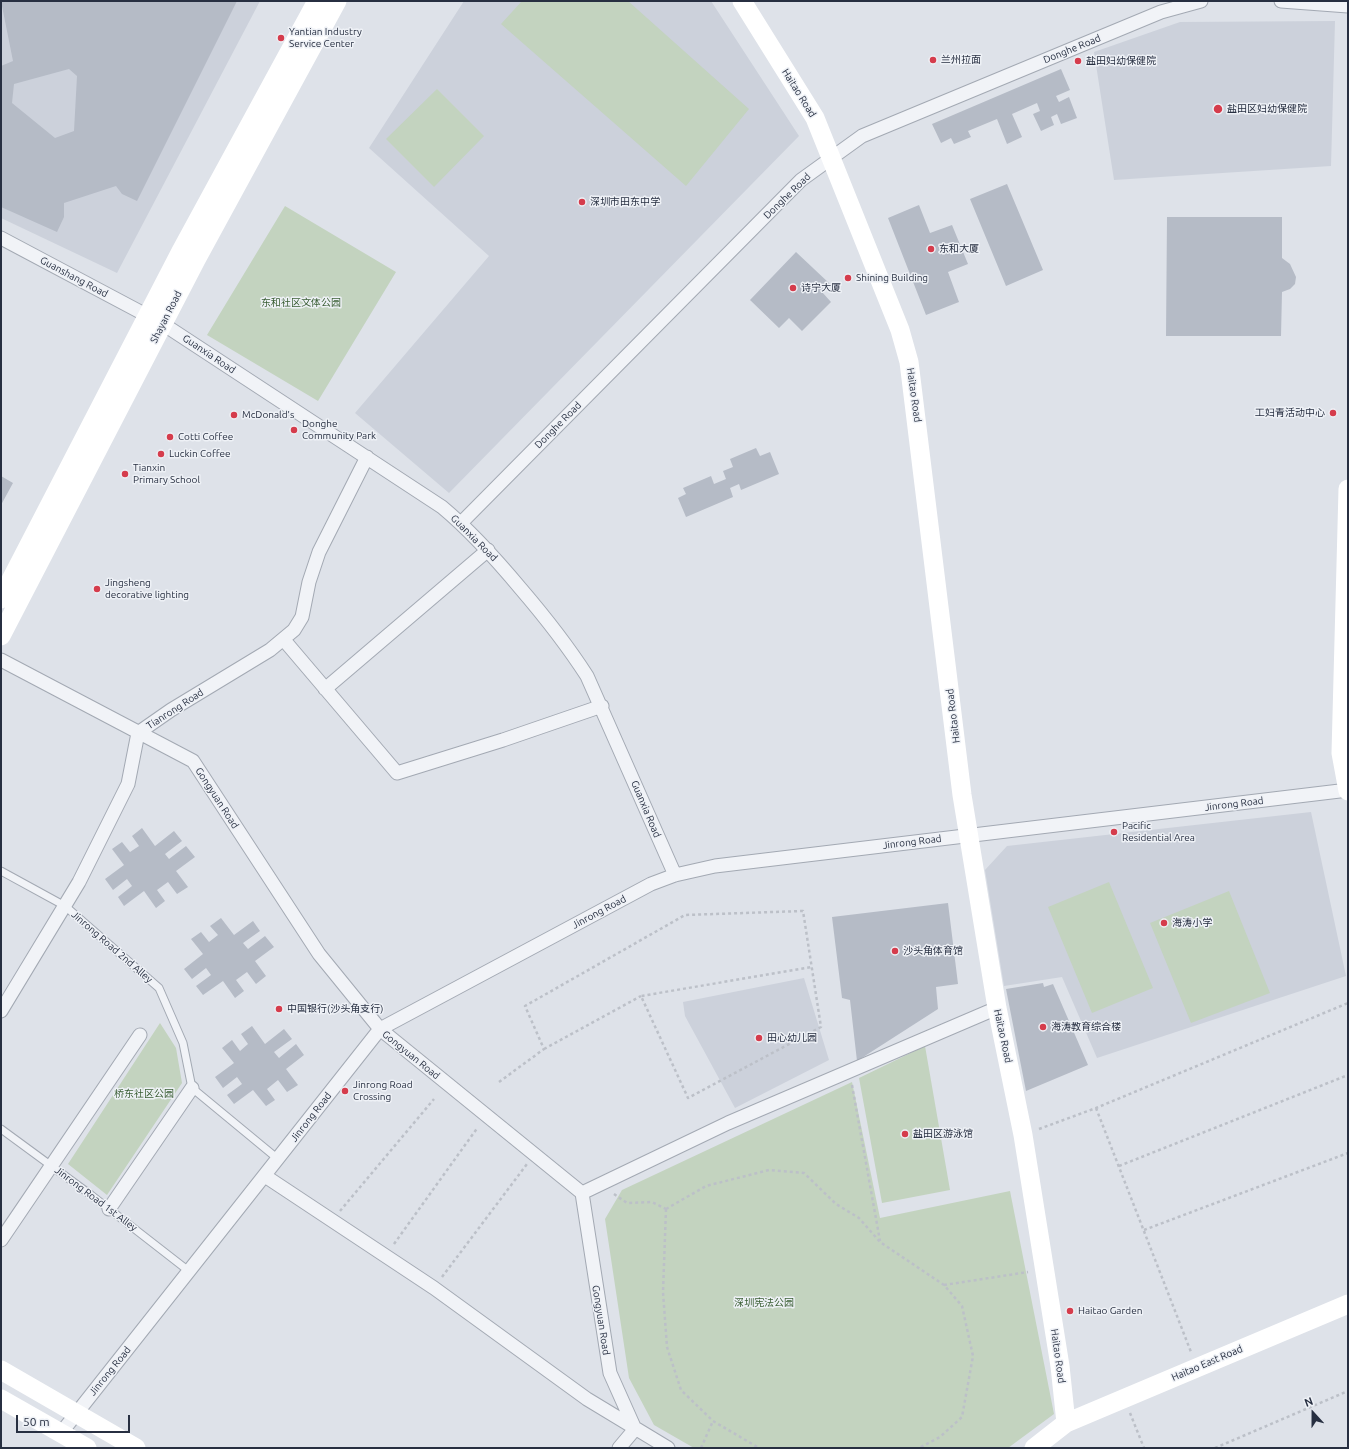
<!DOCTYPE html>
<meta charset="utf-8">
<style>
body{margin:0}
#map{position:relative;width:1349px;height:1449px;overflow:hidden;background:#dee2e9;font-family:Ubuntu,sans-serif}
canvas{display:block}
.frame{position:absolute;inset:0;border:2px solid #272f41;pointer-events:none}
.north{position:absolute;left:1293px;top:1393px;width:40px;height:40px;-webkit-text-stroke:3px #eef1f6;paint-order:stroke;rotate:339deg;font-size:11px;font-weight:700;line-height:16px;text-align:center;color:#272f41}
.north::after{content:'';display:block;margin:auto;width:14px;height:18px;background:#272f41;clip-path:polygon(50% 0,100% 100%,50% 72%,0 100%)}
.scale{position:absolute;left:16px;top:1415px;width:114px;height:18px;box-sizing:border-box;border:2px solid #272f41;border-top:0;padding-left:5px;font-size:12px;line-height:14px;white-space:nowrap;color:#272f41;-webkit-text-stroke:3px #eef1f6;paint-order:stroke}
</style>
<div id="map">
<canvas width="1349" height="1449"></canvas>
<div class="frame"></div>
<div class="north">N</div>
<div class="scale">50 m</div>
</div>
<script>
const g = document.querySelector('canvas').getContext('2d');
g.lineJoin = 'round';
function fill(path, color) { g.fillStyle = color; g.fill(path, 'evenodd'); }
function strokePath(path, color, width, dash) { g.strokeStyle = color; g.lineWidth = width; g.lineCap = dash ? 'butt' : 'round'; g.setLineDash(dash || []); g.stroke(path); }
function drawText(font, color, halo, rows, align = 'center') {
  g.font = font + ' Ubuntu,"Noto Sans SC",sans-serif'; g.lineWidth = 3; g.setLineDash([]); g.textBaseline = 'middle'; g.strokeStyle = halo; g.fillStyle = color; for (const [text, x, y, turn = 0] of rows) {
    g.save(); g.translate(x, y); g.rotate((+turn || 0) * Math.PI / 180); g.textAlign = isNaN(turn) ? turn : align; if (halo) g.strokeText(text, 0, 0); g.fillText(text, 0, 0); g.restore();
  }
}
const built = new Path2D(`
 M 1,1 L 260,1 L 117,273 L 1,218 Z
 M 464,1 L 711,1 L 799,136 L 449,493 L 355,413 L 489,256 L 369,148 Z
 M 1335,21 L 1331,166 L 1114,180 L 1094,52 L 1180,22 Z
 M 1311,812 L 1346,976 L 1097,1058 L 1062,977 L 1004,986 L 985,870 L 1007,846 Z
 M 804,978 L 829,1060 L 735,1108 L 685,1016 L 683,1002 Z`);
const green = new Path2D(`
 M 522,1 L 628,1 L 749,109 L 686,186 L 501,24 Z
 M 437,89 L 484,136 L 434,187 L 386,139 Z
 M 285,206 L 396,272 L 318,401 L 207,335 Z
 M 1109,882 L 1153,988 L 1092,1013 L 1048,907 Z
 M 1229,891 L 1270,993 L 1191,1023 L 1150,923 Z
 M 160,1023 L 176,1048 L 182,1083 L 107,1195 L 68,1164 Z
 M 925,1046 L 950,1190 L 882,1203 L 859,1078 Z
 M 852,1082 L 880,1218 L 1010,1191 L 1054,1414 L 1008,1448 L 694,1448 L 654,1425 L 629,1378 L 605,1219 L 622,1190 Z`);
const building = new Path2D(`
 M 1,1 L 237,1 L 137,201 L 122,194 L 116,186 L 64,203 L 64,217 L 57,232 L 1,207 L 1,66 L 13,61 ZM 69,69 L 77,76 L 74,131 L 55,138 L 12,103 L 14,84 Z
 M 1061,69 L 1070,90 L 1056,96 L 1059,102 L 1069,97 L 1077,118 L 1061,124 L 1057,114 L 1051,117 L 1054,125 L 1041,131 L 1033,114 L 1040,111 L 1037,103 L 1012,114 L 1022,137 L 1007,144 L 997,119 L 968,131 L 971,137 L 954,144 L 951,138 L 941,143 L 932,124 Z
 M 1007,184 L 1043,270 L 1006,286 L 970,199 Z
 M 919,205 L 930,233 L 952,225 L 968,264 L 948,272 L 959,302 L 926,315 L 888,218 Z
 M 1167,217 L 1282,217 L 1282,258 L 1290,264 L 1296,277 L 1295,284 L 1290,289 L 1282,292 L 1281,336 L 1166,336 Z
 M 796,252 L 830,284 L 822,292 L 831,302 L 802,331 L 789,318 L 779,328 L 750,300 Z
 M 756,448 L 760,456 L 770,452 L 779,474 L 741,490 L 739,484 L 730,488 L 733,497 L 686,517 L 678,498 L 686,494 L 683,488 L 711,476 L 714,484 L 726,479 L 723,471 L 733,467 L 730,459 Z
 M 1,476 L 13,483 L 1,505 Z
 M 142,828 L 155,846 L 174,831 L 182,841 L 165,854 L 169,859 L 186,846 L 195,857 L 176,871 L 188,887 L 177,894 L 168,882 L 157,890 L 165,901 L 156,908 L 144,891 L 124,906 L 118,897 L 132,886 L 127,879 L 113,890 L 105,879 L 124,865 L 112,849 L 122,842 L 130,852 L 139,846 L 132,836 Z
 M 948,903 L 958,984 L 936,987 L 938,1009 L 857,1061 L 850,1000 L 842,998 L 832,917 Z
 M 221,918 L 234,935 L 253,921 L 260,931 L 243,943 L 248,949 L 265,936 L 274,947 L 255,961 L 266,976 L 256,984 L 247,972 L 236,980 L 244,991 L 235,998 L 223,981 L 203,995 L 196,986 L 211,975 L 206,968 L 192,979 L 184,969 L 203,954 L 191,939 L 201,932 L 209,942 L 218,935 L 210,926 Z
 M 1043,983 L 1044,987 L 1053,984 L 1088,1065 L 1026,1091 L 1006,989 Z
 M 252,1026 L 265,1044 L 284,1029 L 292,1039 L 274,1052 L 279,1058 L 296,1044 L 304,1055 L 286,1069 L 298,1085 L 287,1092 L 278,1080 L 267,1089 L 275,1100 L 266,1106 L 253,1090 L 234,1104 L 227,1095 L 242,1084 L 237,1077 L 223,1088 L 215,1077 L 234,1063 L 222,1048 L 232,1040 L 240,1051 L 248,1044 L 241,1034 Z`);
const path = new Path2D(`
 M 544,1049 L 641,996
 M 499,1082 L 544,1049 L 525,1006 L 685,915 L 803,911 L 821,1027 L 688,1098 L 641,996 L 812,967
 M 852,1085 L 880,1241
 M 1096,1108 L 1191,1352
 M 1039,1129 L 1096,1108 L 1348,1003
 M 1119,1166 L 1348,1075
 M 614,1194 L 627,1203 L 652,1202 L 666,1209
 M 666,1209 L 706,1186 L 769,1170 L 804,1173 L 836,1204 L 859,1218 L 880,1242 L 944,1285 L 962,1306 L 973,1356 L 962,1417 L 940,1437 L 919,1448
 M 666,1209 L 663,1292 L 667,1347 L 681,1390 L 713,1421 L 759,1448
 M 340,1211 L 434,1099
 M 1144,1230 L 1348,1153
 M 394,1244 L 478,1127
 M 442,1277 L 527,1164
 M 944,1285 L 1028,1272
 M 1130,1413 L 1144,1448
 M 701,1448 L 713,1421
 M 1215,1448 L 1348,1391`);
const lane = new Path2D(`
 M 1,871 L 65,906 L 159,988 L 183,1043 L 192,1088 L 278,1159
 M 1,1129 L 91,1195 L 190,1272`);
const street = new Path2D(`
 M 1281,1 L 1348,6
 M 1,238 L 163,324 L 442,507 C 472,532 496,559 521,589 C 545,617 567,645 587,676 L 675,875
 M 461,523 L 801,180 L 862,136 L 1161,12 L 1201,1
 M 284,640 L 397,773 L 503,740 L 602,706
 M 1,660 L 193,761 L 319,954 L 380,1029 L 582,1193 L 610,1373 L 635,1429 L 619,1448
 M 325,689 L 488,550
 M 1,1011 L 79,882 L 128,784 L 138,733 L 171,710 L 270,650 L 294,630 L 302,617 L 309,582 L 319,552 L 367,457
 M 265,1176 L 434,1288 L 587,1399 L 668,1448
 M 582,1193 L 728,1123 L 997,1008
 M 109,1209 L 192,1088
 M 1,1240 L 140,1035
 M 61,1433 L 380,1029 L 651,884 L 675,875 L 715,866 L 1348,790`);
const secondary = new Path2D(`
 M 742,1 L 815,118 L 900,330 L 909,362 L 962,795 L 997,1008 L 1023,1135 L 1060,1366 L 1066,1423 L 1034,1448
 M 1348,489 L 1341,753 L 1348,791
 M 1,599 L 181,251 L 317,1
 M 1,636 L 196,260 L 337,1
 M 1,1370 L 136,1448
 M 1,1399 L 87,1448
 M 1066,1423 L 1348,1304`);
const markers = [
 [281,38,4,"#d53c4c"],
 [933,60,4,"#d53c4c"],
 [1078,61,4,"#d53c4c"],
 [1218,109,5,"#d53c4c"],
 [582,202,4,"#d53c4c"],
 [931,249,4,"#d53c4c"],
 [848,278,4,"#d53c4c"],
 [793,288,4,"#d53c4c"],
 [1333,413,4,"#d53c4c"],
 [234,415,4,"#d53c4c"],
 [294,430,4,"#d53c4c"],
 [170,437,4,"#d53c4c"],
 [161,454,4,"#d53c4c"],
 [125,474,4,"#d53c4c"],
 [97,589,4,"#d53c4c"],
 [1114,832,4,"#d53c4c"],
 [1164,923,4,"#d53c4c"],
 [895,951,4,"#d53c4c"],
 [279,1009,4,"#d53c4c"],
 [1043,1027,4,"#d53c4c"],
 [759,1038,4,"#d53c4c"],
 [345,1091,4,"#d53c4c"],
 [905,1134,4,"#d53c4c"],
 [1070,1311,4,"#d53c4c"]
];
const poiNames = [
 ["Yantian Industry",289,32],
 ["Service Center",289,44],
 ["兰州拉面",941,60],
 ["盐田妇幼保健院",1086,61],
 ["盐田区妇幼保健院",1227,109],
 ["深圳市田东中学",590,202],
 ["东和大厦",939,249],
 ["Shining Building",856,278],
 ["诗宁大厦",801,288],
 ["工妇青活动中心",1325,413,"right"],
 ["McDonald's",242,415],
 ["Donghe",302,424],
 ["Community Park",302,436],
 ["Cotti Coffee",178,437],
 ["Luckin Coffee",169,454],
 ["Tianxin",133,468],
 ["Primary School",133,480],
 ["Jingsheng",105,583],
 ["decorative lighting",105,595],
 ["Pacific",1122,826],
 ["Residential Area",1122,838],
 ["海涛小学",1172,923],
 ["沙头角体育馆",903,951],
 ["中国银行(沙头角支行)",287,1009],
 ["海涛教育综合楼",1051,1027],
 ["田心幼儿园",767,1038],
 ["Jinrong Road",353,1085],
 ["Crossing",353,1097],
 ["盐田区游泳馆",913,1134],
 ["Haitao Garden",1078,1311]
];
const streetNames = [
 ["Donghe Road",1072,49,-22],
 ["Haitao Road",799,93,58],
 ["Donghe Road",787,196,-44],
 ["Guanshang Road",74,277,28],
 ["Shayan Road",166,317,-63],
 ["Guanxia Road",209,354,34],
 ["Haitao Road",914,395,82],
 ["Donghe Road",558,425,-45],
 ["Guanxia Road",474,538,45],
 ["Tianrong Road",175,709,-33],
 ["Haitao Road",953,716,-97],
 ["Gongyuan Road",217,798,57],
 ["Jinrong Road",1234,804,-7],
 ["Guanxia Road",646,809,67],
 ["Jinrong Road",912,842,-7],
 ["Jinrong Road",599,912,-28],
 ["Jinrong Road 2nd Alley",112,947,41],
 ["Haitao Road",1003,1036,78],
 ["Gongyuan Road",411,1055,39],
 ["Jinrong Road",311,1117,-52],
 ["Jinrong Road 1st Alley",96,1199,37],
 ["Gongyuan Road",601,1320,81],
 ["Haitao Road",1058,1356,82],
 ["Haitao East Road",1207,1363,-23],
 ["Jinrong Road",110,1371,-51]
];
const parkNames = [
 ["东和社区文体公园",301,303],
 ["桥东社区公园",144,1094],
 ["深圳宪法公园",764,1303]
];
fill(built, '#ccd1db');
fill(green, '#c3d3bf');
fill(building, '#b5bbc6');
strokePath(lane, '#a3a9b3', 9);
strokePath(street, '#a3a9b3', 15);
strokePath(path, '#bcc0c8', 2.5, [3, 3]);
strokePath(lane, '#f1f3f7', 7);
strokePath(street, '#f1f3f7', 13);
strokePath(secondary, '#fff', 19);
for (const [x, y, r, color] of markers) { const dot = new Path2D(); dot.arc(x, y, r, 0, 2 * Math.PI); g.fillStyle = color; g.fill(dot); strokePath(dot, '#eef1f6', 1.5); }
drawText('10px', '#272f41', '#eef1f6', poiNames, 'left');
drawText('10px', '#272f41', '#eef1f6', streetNames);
drawText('10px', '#395d33', '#eef1f6', parkNames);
</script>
